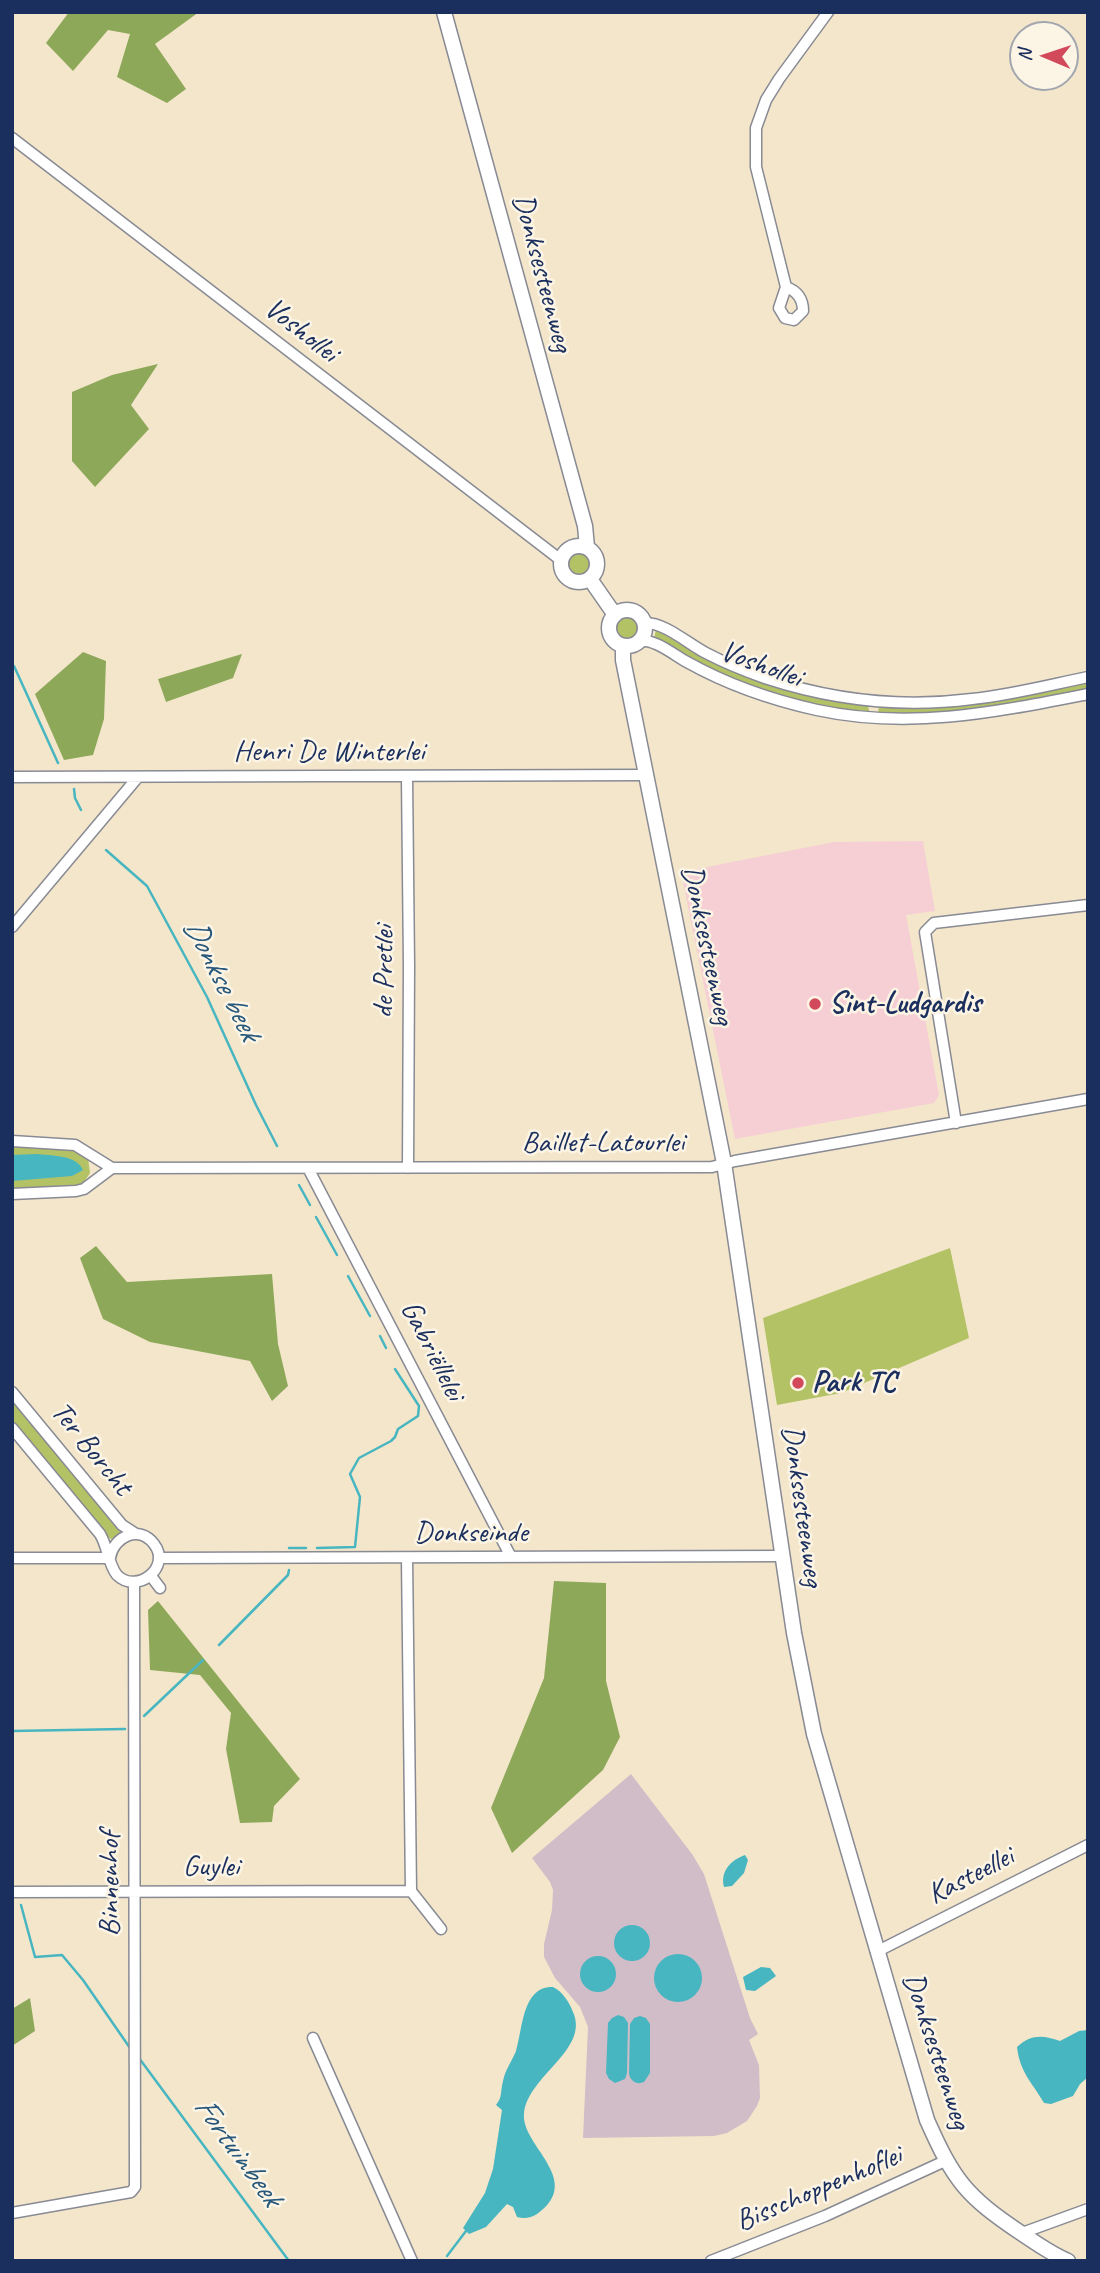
<!DOCTYPE html>
<meta charset="utf-8">
<style>
body{margin:0}
#map{position:relative;width:1100px;height:2273px;overflow:hidden;background:#f4e6cb;font-family:Caveat,sans-serif}
canvas{display:block}
.frame{position:absolute;inset:0;border:14px solid #1b2f5e;pointer-events:none}
.north{position:absolute;left:1009px;top:21px;width:70px;height:70px;box-sizing:border-box;background:#fcf5e5;border:2px solid #a2a6af;border-radius:50%;rotate:272deg;font-size:19px;font-weight:700;line-height:28px;text-align:center;color:#1b2f5e}
.north::after{content:'';display:block;margin:auto;width:24px;height:32px;background:#d1495b;clip-path:polygon(50% 0,100% 100%,50% 72%,0 100%)}
</style>
<div id="map">
<canvas width="1100" height="2273"></canvas>
<div class="frame"></div>
<div class="north">N</div>
</div>
<script>
const g = document.querySelector('canvas').getContext('2d');
g.lineJoin = 'round';
function fill(path, color) { g.fillStyle = color; g.fill(path, 'evenodd'); }
function strokePath(path, color, width, dash) { g.strokeStyle = color; g.lineWidth = width; g.lineCap = dash ? 'butt' : 'round'; g.setLineDash(dash || []); g.stroke(path); }
function drawText(font, color, halo, rows, align = 'center') {
  g.font = font + ' Caveat,sans-serif'; g.lineWidth = 5; g.setLineDash([]); g.textBaseline = 'middle'; g.strokeStyle = halo; g.fillStyle = color; for (const [text, x, y, turn = 0] of rows) {
    g.save(); g.translate(x, y); g.rotate((+turn || 0) * Math.PI / 180); g.textAlign = isNaN(turn) ? turn : align; if (halo) g.strokeText(text, 0, 0); g.fillText(text, 0, 0); g.restore();
  }
}
const built = new Path2D(`
 M 923,841 L 935,911 L 906,915 L 939,1095 L 934,1103 L 735,1139 L 681,872 L 834,842 Z`);
const industrial = new Path2D(`
 M 631,1774 L 692,1854 L 704,1874 L 750,2018 L 758,2034 L 749,2040 L 759,2065 L 760,2098 L 757,2106 L 747,2121 L 727,2133 L 714,2136 L 583,2138 L 588,2027 L 580,2007 L 555,1978 L 544,1957 L 544,1944 L 552,1910 L 553,1890 L 550,1882 L 532,1858 Z`);
const green = new Path2D(`
 M566 564a13 13 0 1 1 26 0a13 13 0 1 1-26 0Z
 M614 628a13 13 0 1 1 26 0a13 13 0 1 1-26 0Z
 M 656,629 L 696,652 L 868,705 L 869,711 L 833,709 L 775,695 L 722,675 L 654,639 Z
 M 1088,681 L 1088,691 L 971,713 L 880,715 L 878,712 L 879,707 L 882,706 Z
 M 12,1145 L 76,1150 L 88,1158 L 90,1173 L 84,1182 L 76,1186 L 12,1190 Z
 M 950,1248 L 969,1338 L 841,1393 L 777,1405 L 763,1318 Z
 M 12,1396 L 120,1528 C 121,1535 117,1538 111,1539 L 105,1535 L 12,1422 Z`);
const forest = new Path2D(`
 M 69,12 L 199,12 L 155,44 L 186,89 L 167,103 L 117,77 L 130,34 L 108,30 L 73,71 L 46,43 Z
 M 158,364 L 131,405 L 149,429 L 95,487 L 72,461 L 72,392 L 112,375 Z
 M 83,652 L 106,661 L 104,719 L 93,755 L 64,760 L 35,694 Z
 M 242,654 L 233,678 L 166,702 L 158,679 Z
 M 96,1246 L 127,1282 L 272,1274 L 278,1344 L 288,1386 L 272,1401 L 250,1361 L 150,1342 L 103,1319 L 80,1258 Z
 M 554,1581 L 606,1583 L 606,1681 L 620,1737 L 603,1770 L 512,1853 L 491,1808 L 544,1678 Z
 M 158,1601 L 300,1779 L 274,1806 L 272,1822 L 240,1823 L 226,1749 L 231,1713 L 200,1675 L 150,1670 L 148,1610 Z
 M 30,1998 L 35,2031 L 12,2046 L 12,2009 Z`);
const water = new Path2D(`
 M 36,1154 C 50,1156 76,1154 83,1170 L 72,1176 L 12,1181 L 12,1155 Z
 M 745,1855 L 748,1860 L 744,1873 L 732,1886 L 724,1887 C 720,1871 731,1860 745,1855 Z
 M614 1943a18 18 0 1 1 36 0a18 18 0 1 1-36 0Z
 M654 1978a24 24 0 1 1 48 0a24 24 0 1 1-48 0Z
 M580 1974a18 18 0 1 1 36 0a18 18 0 1 1-36 0Z
 M 761,1967 L 770,1968 L 776,1976 L 755,1991 L 746,1990 L 743,1977 Z
 M 553,1987 C 563,1992 569,2002 573,2012 C 590,2050 527,2076 524,2114 C 521,2146 585,2180 537,2214 C 531,2218 524,2219 517,2217 L 513,2207 L 507,2204 L 486,2227 L 469,2234 L 463,2228 L 485,2193 L 493,2169 L 502,2110 L 496,2105 C 503,2096 500,2092 503,2081 C 505,2070 512,2061 516,2051 C 523,2029 522,1986 553,1987 Z
 M 618,2015 L 624,2017 L 628,2023 L 627,2073 L 625,2079 L 615,2083 L 609,2079 L 606,2073 L 608,2023 L 612,2018 Z
 M 640,2016 L 646,2018 L 650,2024 L 650,2073 L 644,2082 C 637,2085 631,2082 629,2074 L 630,2024 L 634,2018 Z
 M 1088,2030 L 1088,2077 L 1080,2084 L 1073,2096 L 1051,2104 L 1044,2103 C 1032,2082 1020,2073 1017,2047 C 1031,2034 1043,2035 1060,2041 L 1079,2031 Z`);
const stream = new Path2D(`
 M 14,666 L 58,763
 M 74,789 L 75,798 L 81,810
 M 106,850 L 147,886 L 207,997 L 256,1105 L 277,1146
 M 299,1185 L 310,1205
 M 316,1217 L 337,1255
 M 348,1276 L 370,1316
 M 380,1336 L 386,1348
 M 289,1548 L 306,1548
 M 317,1548 L 355,1547 L 360,1497 L 350,1474 L 359,1458 L 391,1441 L 395,1437 L 398,1429 L 418,1416 L 419,1406 L 395,1369
 M 219,1645 L 288,1575 L 289,1570
 M 144,1716 L 203,1660
 M 12,1731 L 125,1729
 M 21,1905 L 35,1957 L 62,1955 L 83,1980 L 130,2048
 M 139,2058 L 289,2261
 M 447,2256 L 466,2231`);
const minor = new Path2D(`
 M 12,138 L 562,561
 M 786,287 C 797,291 803,299 803,311 L 794,320 L 785,318 L 779,308 L 786,287 L 756,167 L 756,128 L 766,100 L 779,79 L 828,12
 M 644,623 C 665,622 688,644 706,653 C 725,663 745,671 765,678 C 832,700 902,708 972,699 C 1011,695 1049,685 1088,677
 M 639,641 C 654,638 674,655 687,662 C 728,685 772,700 817,710 C 910,730 996,712 1088,694
 M 12,777 L 645,775
 M 407,777 L 409,966 L 408,1168
 M 12,927 L 138,777
 M 956,1123 L 925,932 L 934,923 L 1088,905
 M 12,1141 L 75,1145 L 112,1168 L 712,1167 L 735,1161 L 1088,1099
 M 308,1168 L 511,1557
 M 12,1194 L 76,1191 L 84,1189 L 112,1168
 M 12,1392 L 122,1525 L 136,1534
 M 12,1428 L 100,1534 C 108,1547 108,1564 117,1575 C 137,1595 172,1567 154,1544 C 139,1524 113,1537 110,1558
 M 12,1558 L 110,1558
 M 159,1558 L 783,1556
 M 407,1558 L 411,1891
 M 151,1576 L 160,1588
 M 411,1891 L 441,1929
 M 12,1892 L 411,1891
 M 876,1952 L 1088,1845
 M 313,2038 L 412,2261
 M 12,2213 L 131,2192 L 135,2187 L 134,1582
 M 1022,2233 L 1088,2209
 M 711,2261 L 825,2216 L 945,2161`);
const tertiary = new Path2D(`
 M 444,12 L 585,526 L 587,547
 M561 564a18 18 0 1 1 36 0a18 18 0 1 1-36 0Z
 M 590,579 L 615,615
 M609 628a18 18 0 1 1 36 0a18 18 0 1 1-36 0Z
 M 623,646 L 623,660 L 724,1163 L 794,1633 L 814,1734 L 927,2120 C 954,2181 966,2196 1021,2233 C 1036,2243 1051,2254 1068,2261`);
const markers = [
 [815,1004,7,"#d1495b"],
 [798,1383,7,"#d1495b"]
];
const streetNames = [
 ["Donksesteenweg",542,273,75],
 ["Voshollei",301,331,38],
 ["Voshollei",761,665,20],
 ["Henri De Winterlei",329,752],
 ["Donksesteenweg",707,945,78],
 ["de Pretlei",384,972,-90],
 ["Baillet-Latourlei",603,1143],
 ["Gabriëllelei",432,1351,63],
 ["Ter Borcht",91,1449,51],
 ["Donksesteenweg",802,1506,82],
 ["Donkseinde",471,1533],
 ["Guylei",211,1867],
 ["Kasteellei",971,1876,-27],
 ["Binnenhof",110,1884,-90],
 ["Donksesteenweg",936,2051,72],
 ["Bisschoppenhoflei",819,2189,-23]
];
const poiNames = [
 ["Sint-Ludgardis",829,1004],
 ["Park TC",812,1383]
];
const waterNames = [
 ["Donkse beek",221,980,63],
 ["Fortuinbeek",237,2152,54]
];
fill(built, '#f6cfd5');
fill(industrial, '#d1bdc8');
fill(green, '#b3c265');
fill(forest, '#8ea85a');
fill(water, '#47b6c0');
strokePath(stream, '#47b6c0', 2.5);
strokePath(minor, '#888a94', 13);
strokePath(tertiary, '#888a94', 17);
strokePath(minor, '#fff', 10);
strokePath(tertiary, '#fff', 14);
for (const [x, y, r, color] of markers) { const dot = new Path2D(); dot.arc(x, y, r, 0, 2 * Math.PI); g.fillStyle = color; g.fill(dot); strokePath(dot, '#fcf5e5', 2.5); }
drawText('30px', '#1b2f5e', '#fcf5e5', streetNames);
drawText('bold 30px', '#1b2f5e', '#fcf5e5', poiNames, 'left');
drawText('italic 32px', '#28587b', '#fcf5e5', waterNames);
</script>
